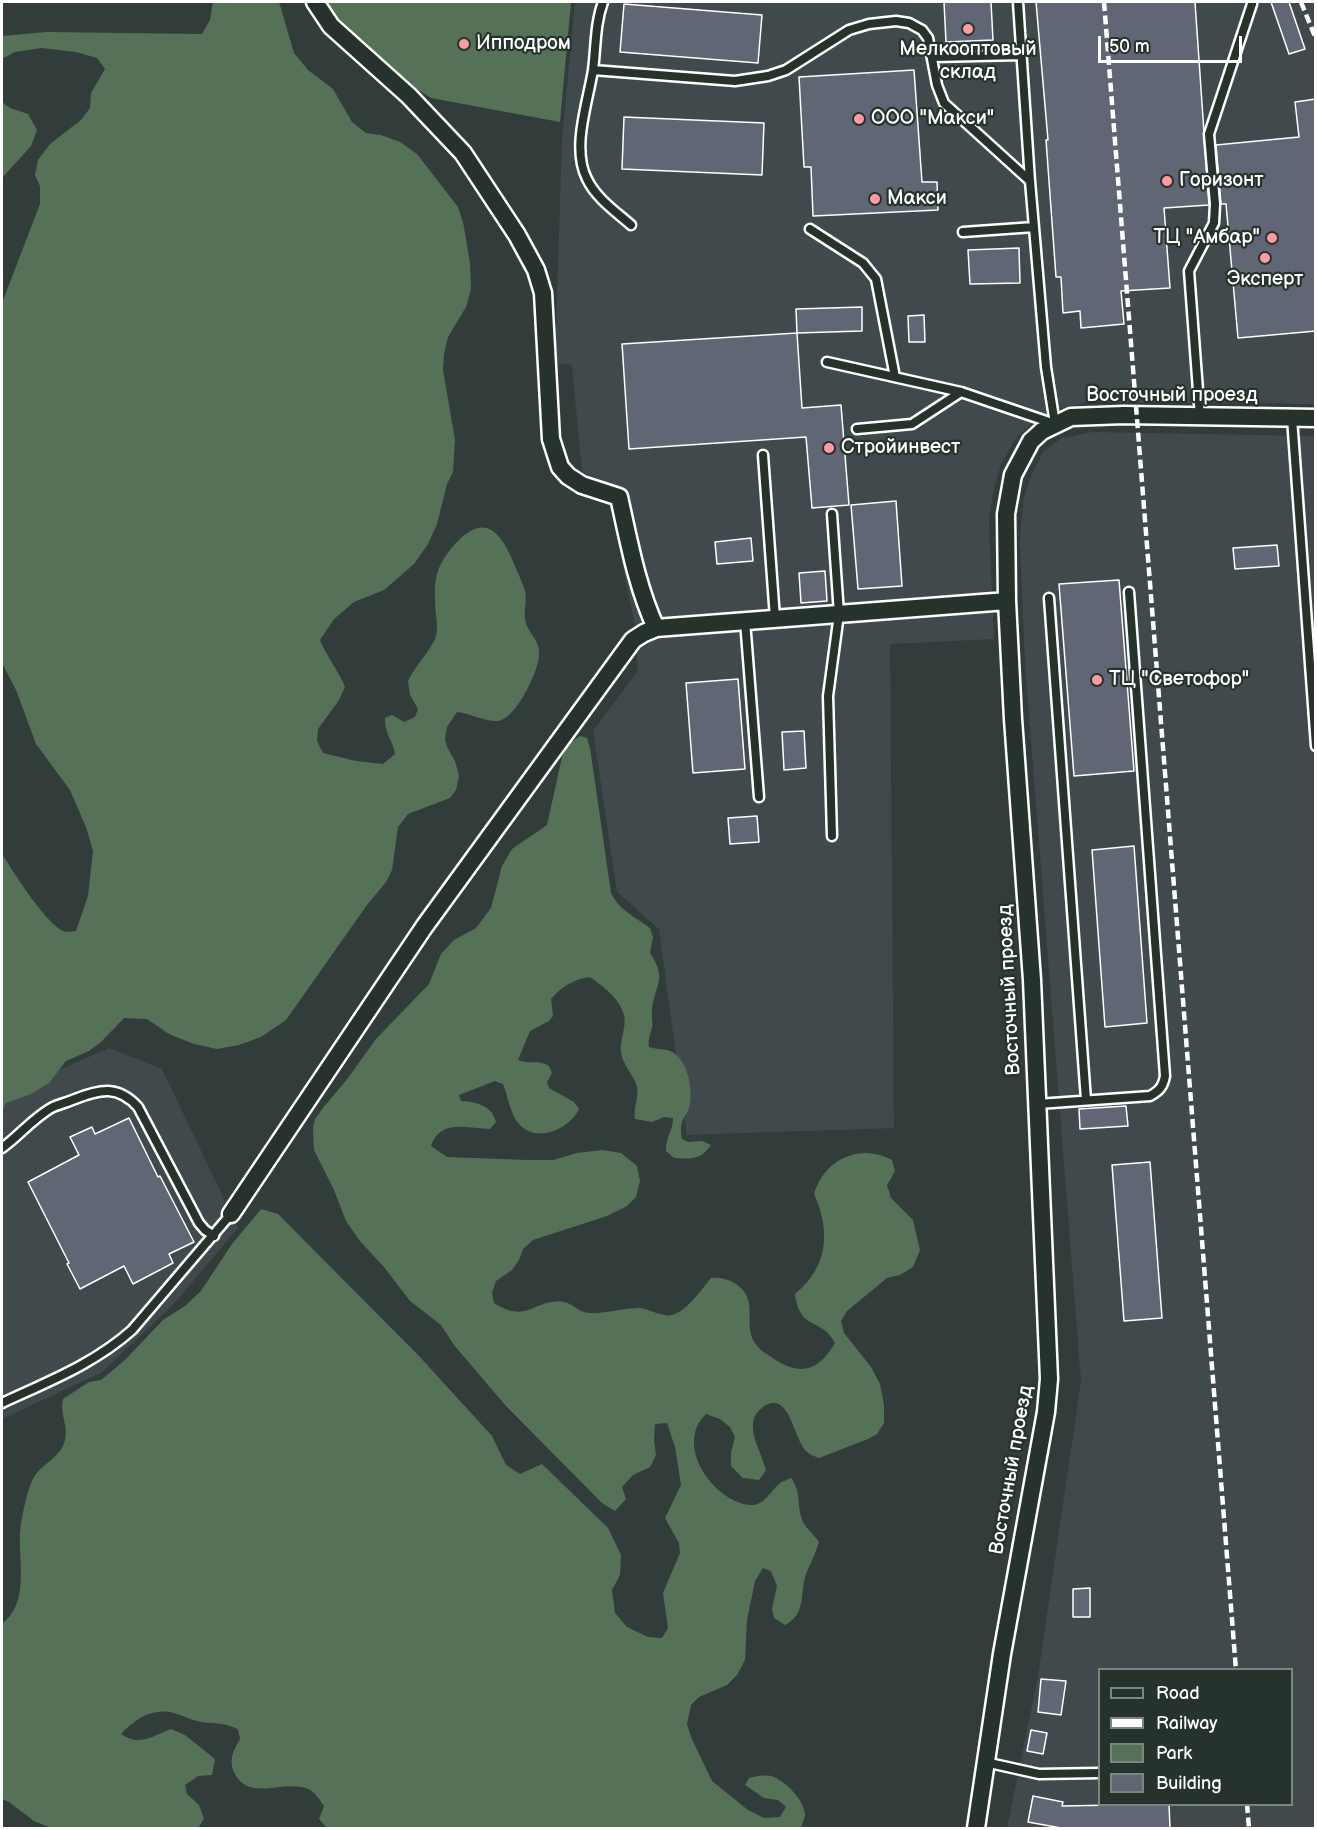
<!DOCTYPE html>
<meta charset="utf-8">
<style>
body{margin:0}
#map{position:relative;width:1317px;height:1830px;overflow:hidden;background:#323d3b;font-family:"Balsamiq Sans",sans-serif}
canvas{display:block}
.frame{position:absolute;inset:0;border:3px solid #fff;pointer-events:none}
.legend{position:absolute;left:1098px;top:1668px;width:195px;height:138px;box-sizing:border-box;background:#26332d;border:2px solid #7d8581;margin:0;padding:8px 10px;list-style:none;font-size:18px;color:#fff}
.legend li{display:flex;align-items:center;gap:12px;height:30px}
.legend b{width:30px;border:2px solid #7d8581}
.scale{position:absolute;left:1098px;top:36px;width:144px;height:27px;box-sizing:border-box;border:3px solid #fff;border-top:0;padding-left:8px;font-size:18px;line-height:21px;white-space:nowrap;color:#fff;-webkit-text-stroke:4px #26332d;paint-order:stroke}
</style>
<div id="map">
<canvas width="1317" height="1830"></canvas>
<div class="frame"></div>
<ul class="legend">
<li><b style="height:8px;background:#26332d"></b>Road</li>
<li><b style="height:8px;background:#fff"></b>Railway</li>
<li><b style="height:16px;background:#557259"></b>Park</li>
<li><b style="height:16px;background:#606674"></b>Building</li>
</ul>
<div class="scale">50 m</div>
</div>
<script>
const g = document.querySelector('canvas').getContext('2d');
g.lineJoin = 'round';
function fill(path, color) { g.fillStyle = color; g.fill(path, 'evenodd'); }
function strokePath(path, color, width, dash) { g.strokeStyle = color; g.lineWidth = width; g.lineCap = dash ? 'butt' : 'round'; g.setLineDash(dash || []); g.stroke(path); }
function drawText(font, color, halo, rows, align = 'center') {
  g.font = font + ' "Balsamiq Sans",sans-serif'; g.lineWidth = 4.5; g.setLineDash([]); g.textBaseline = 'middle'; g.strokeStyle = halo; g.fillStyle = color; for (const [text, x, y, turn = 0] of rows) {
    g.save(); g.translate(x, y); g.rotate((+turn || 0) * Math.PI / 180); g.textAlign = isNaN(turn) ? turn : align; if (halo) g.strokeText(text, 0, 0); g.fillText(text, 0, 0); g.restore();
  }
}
const built = new Path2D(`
 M 575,2 L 1315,2 L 1315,404 L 1090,402 L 1057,409 L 1039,417 L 1016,438 L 1001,464 L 993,492 L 989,522 L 994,639 L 890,644 L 894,1128 L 687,1135 L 659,929 L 617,892 L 593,731 L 638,671 L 634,621 L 607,488 L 582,471 L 572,365 L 555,363 L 562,139 Z
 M 1093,432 L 1315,436 L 1315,1828 L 1007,1828 L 1038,1676 L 1081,1381 L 1025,664 L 1020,547 L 1021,524 L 1024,497 L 1032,473 L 1044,451 L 1062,438 ZM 1100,1670 L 1292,1670 L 1292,1804 L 1100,1804 Z
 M 109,1048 L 162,1069 L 238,1228 L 174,1304 L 101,1373 L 2,1419 L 2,1095 Z`);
const green = new Path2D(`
 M 213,2 L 279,2 L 294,53 L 308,70 L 333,89 L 352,122 L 366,133 L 381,135 L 400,142 L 417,154 L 458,207 L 463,222 L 470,263 L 471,289 L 466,307 L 448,337 L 444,354 L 443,370 L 455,440 L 453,472 L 447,484 L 437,524 L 428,544 L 414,564 L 384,590 L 354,602 L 334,619 L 320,640 C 327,657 338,670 345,687 L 339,700 L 318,729 L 317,741 L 323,753 L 356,761 L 383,764 L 395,754 C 393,741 384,732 385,718 L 392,715 L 404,722 L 415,717 L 418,709 L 410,695 L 408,681 C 415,666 428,654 435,639 C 438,632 437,623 436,616 C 434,585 432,570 455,544 C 486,510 502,534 515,566 C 518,574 523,583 525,591 C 527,600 524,610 525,619 C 527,633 541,640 539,656 C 538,672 515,721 497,721 C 487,722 469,713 457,712 L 447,727 L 445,739 L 447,747 L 455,761 L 459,776 L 456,790 L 450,798 L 408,814 L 398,827 L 392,870 L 386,882 L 367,905 L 286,1020 L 261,1037 L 239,1045 L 217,1049 L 194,1044 L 169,1034 L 147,1019 L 124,1018 L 101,1042 L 89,1051 L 66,1061 L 49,1083 L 31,1094 L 6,1103 L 2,1112 L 2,854 C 13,871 48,928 66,932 C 67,932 75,931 76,931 L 88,896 L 93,851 L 86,827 L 70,790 L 36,744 L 16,690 L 2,663 L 2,303 L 40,204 L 40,186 L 35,175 L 38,160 L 50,144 L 81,120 L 90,108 L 91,93 L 105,69 L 97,58 L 76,52 L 41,48 L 15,52 L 2,59 L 2,36 L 46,32 L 202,34 L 210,20 Z
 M 326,2 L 571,2 L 560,122 L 431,98 L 388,71 L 335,18 Z
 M 2,102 L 10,108 L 28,114 L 37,130 L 31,146 L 2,178 Z
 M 580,736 L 587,738 L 590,748 L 611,893 C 620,911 634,916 650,928 L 653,937 L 650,953 C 667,979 656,983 652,1008 C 651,1015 653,1022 652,1028 C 650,1035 648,1039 649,1047 C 656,1049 661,1049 667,1050 C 686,1054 693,1086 690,1103 C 688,1119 678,1115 682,1139 L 688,1142 L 702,1141 L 711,1145 C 701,1160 691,1159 674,1158 L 666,1151 C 666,1135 673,1132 673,1118 L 664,1117 L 652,1122 L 635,1119 C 633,1108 639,1097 637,1087 C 635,1077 623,1065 621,1053 C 619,1041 627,1027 624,1015 C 620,999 603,986 590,977 C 574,979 561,987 551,999 L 553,1016 L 549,1021 L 530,1031 L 518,1060 C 529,1065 537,1059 549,1066 L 552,1073 L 547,1082 L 549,1088 L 574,1102 L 579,1109 C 570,1129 536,1144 519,1124 C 510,1114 508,1096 503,1084 L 495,1081 L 459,1095 L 461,1101 C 476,1102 492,1105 496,1122 L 490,1129 C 467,1129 441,1118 431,1146 L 447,1157 L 527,1160 L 553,1160 L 577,1153 L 602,1150 L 621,1153 L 637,1166 L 640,1181 L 636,1197 L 627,1206 L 607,1216 L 533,1240 L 523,1249 L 519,1260 L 512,1270 L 496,1281 L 492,1293 L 494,1303 C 528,1325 534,1298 564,1302 C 571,1303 577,1310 584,1312 C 594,1316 625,1308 639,1308 C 651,1309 664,1319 675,1314 C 687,1310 703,1288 711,1278 C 727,1276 747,1286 749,1304 C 751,1320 746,1335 759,1348 C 762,1352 769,1355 774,1359 C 802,1377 819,1370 835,1343 C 822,1317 800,1332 795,1294 C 828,1267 831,1232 814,1194 C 824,1160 859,1142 892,1160 L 895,1171 L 887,1185 L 891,1198 L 913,1220 L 920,1250 L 913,1267 L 900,1275 L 887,1278 L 847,1311 L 841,1321 L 844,1333 L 871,1367 L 880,1384 L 884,1405 L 884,1423 L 877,1434 L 868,1439 L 819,1458 C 815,1456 810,1455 807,1452 C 793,1440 790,1388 763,1407 C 741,1422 761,1450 766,1470 L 759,1480 L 743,1478 L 731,1466 L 731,1452 L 735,1437 L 730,1427 L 720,1419 L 706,1414 C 674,1444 712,1501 750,1505 C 764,1506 770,1492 779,1484 C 782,1481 787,1480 791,1478 C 802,1493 796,1503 802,1519 C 804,1527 814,1534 819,1542 C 816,1552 812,1560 808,1569 C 798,1590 809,1612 785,1625 L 774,1618 L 772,1609 L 777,1586 L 771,1571 L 763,1568 L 755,1581 L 747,1620 L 745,1660 L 737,1675 L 727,1685 L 699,1697 L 691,1705 L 687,1724 L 691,1737 L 712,1781 L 748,1810 L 764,1818 L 780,1817 L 786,1807 L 778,1800 L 764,1798 L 745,1785 L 749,1778 C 757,1776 766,1774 774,1777 C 786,1782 804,1800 805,1814 C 805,1818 802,1824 801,1828 L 327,1828 L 319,1819 L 324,1806 C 320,1800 315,1792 308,1789 C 284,1779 250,1802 235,1774 C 228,1761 233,1751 240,1739 L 238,1729 C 220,1721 215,1725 197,1721 C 188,1719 180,1714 170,1712 C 150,1709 134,1720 121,1734 C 140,1747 152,1736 171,1729 L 185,1735 L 215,1759 L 212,1775 L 198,1776 L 185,1785 L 187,1794 L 199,1805 L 204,1819 L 198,1828 L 51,1828 L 34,1821 L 9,1802 L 2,1799 L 2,1624 C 34,1599 14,1551 22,1518 C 24,1507 29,1483 36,1474 C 43,1465 56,1458 62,1448 C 72,1428 59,1418 63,1399 L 89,1382 L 101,1380 L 125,1360 L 163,1320 L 185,1306 L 201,1291 L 232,1244 L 261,1209 L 278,1214 L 419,1356 L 492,1436 L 506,1465 L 520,1474 L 542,1464 L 608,1528 L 621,1555 L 620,1575 L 612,1590 L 615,1613 L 627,1627 L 648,1637 L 662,1638 L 668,1628 L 663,1593 L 680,1553 L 679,1543 L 665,1518 L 681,1485 L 675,1447 L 667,1423 L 655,1424 L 654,1441 L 656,1455 L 650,1467 L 633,1475 L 622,1487 L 626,1499 L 615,1511 L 602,1503 L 506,1406 L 454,1345 L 441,1325 L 410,1301 L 384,1267 L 360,1241 L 346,1221 L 334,1190 L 314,1150 L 313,1127 L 315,1119 L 323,1108 L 348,1078 L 376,1039 L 429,984 L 441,954 L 454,940 L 476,928 L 491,908 L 502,866 L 512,849 L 547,825 L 562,757 L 567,745 Z`);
const building = new Path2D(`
 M 944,2 L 991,2 L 993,40 L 946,42 Z
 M 1036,2 L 1195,2 L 1209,205 L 1164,208 L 1170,288 L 1121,291 L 1124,324 L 1081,328 L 1080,311 L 1063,313 L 1061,277 L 1056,277 L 1046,140 L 1048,140 Z
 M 1271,2 L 1289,2 L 1305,49 L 1289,54 Z
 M 624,4 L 762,15 L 758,63 L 620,52 Z
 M 914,70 L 922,182 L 937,182 L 938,210 L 813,216 L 811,167 L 804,167 L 799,77 Z
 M 1316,99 L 1316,331 L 1238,338 L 1226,204 L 1221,204 L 1216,145 L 1299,137 L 1295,102 Z
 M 624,117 L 764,123 L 762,175 L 622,169 Z
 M 1019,248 L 1020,283 L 970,284 L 968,250 Z
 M 862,307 L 862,331 L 797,333 L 796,309 Z
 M 924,315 L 925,342 L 909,342 L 908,316 Z
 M 797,333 L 802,408 L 841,405 L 849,505 L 812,508 L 806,437 L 629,449 L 622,344 Z
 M 896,501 L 902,586 L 858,589 L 851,505 Z
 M 751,538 L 753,561 L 717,564 L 715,542 Z
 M 1277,545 L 1279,566 L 1235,569 L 1233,548 Z
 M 825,571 L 827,601 L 801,603 L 799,573 Z
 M 1119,580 L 1134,771 L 1074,776 L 1059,584 Z
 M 738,679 L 745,769 L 693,773 L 686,683 Z
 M 804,731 L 806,768 L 784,770 L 782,732 Z
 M 757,816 L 759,842 L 730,844 L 728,818 Z
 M 1134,846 L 1147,1023 L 1105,1027 L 1092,850 Z
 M 1126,1106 L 1128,1126 L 1080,1129 L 1079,1109 Z
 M 129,1118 L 158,1177 L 160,1176 L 194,1242 L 169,1254 L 173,1263 L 133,1284 L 124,1266 L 80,1289 L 67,1264 L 69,1263 L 28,1182 L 79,1155 L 70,1137 L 92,1127 L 95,1134 Z
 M 1150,1162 L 1162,1318 L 1124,1321 L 1112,1165 Z
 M 1090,1588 L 1090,1617 L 1073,1617 L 1073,1589 Z
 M 1041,1679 L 1066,1681 L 1061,1715 L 1038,1712 Z
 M 1031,1730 L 1047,1733 L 1043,1754 L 1027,1751 Z
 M 1033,1796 L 1063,1802 L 1062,1806 L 1169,1804 L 1170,1828 L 1061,1828 L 1028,1822 Z`);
const service = new Path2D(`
 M 603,2 C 595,24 596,47 593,70 C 588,102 571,148 587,179 C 596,198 615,211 631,225
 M 933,57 L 1022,55
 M 593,70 L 735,81 L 768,76 L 786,70 L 849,30 L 869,24 L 896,21 L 909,23 L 922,30 L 928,38 L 937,85 L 944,103 L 1030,181
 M 810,229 L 863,263 L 876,279 L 895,377
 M 963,232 L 1034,227
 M 827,362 L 961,392 L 1055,424 L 1046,367 L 1030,181 L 1018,2
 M 1200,417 L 1189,271 L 1214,223 L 1215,204 L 1209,134 L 1252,4
 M 1292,418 L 1316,746
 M 857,429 L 912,424 L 961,392
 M 763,455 L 775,618
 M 1049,598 L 1086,1100
 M 745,621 L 759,797
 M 832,836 L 828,696 L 839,614 L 832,514
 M 1038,1104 L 1150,1096 C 1159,1091 1163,1087 1165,1076 L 1129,592
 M 2,1148 C 19,1136 34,1117 53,1107 C 60,1104 68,1102 75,1099 C 100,1089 118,1085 138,1107 L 199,1223 L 205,1230 L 214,1236
 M 2,1403 C 47,1382 94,1364 132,1330 L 231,1214
 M 985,1762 L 1039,1774 L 1100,1773`);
const minor = new Path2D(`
 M 315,2 L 331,26 L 409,96 L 463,153 L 517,235 L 536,270 L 543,293 L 551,439 L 560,467 L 568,476 L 582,485 L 619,497 C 629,542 637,587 656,628
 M 231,1214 L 424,927 L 633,640 L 644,633 L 656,628 L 1007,601
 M 976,1828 L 1002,1654 L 1046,1412 L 1049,1379 L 1032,980 L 1013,719 L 1007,601 L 1006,514 L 1013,475 L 1031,441 L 1042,431 L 1071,417 L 1124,415 L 1316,418`);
const rail = new Path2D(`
 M 1104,2 L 1236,1670
 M 1301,2 L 1316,39
 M 1247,1804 L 1249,1828`);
const markers = [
 [968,29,6,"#ff9aa2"],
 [464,44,6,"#ff9aa2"],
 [859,119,6,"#ff9aa2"],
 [1167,181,6,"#ff9aa2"],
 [875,199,6,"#ff9aa2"],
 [1272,238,6,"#ff9aa2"],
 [1265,258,6,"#ff9aa2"],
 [829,448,6,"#ff9aa2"],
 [1097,680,6,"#ff9aa2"]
];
const poiNames = [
 ["Ипподром",476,44],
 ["Мелкооптовый",968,50,"center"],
 ["склад",968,73,"center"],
 ["ООО \"Макси\"",871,119],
 ["Горизонт",1179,181],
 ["Макси",887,199],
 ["ТЦ \"Амбар\"",1260,238,"right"],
 ["Эксперт",1265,280,"center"],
 ["Стройинвест",841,448],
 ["ТЦ \"Светофор\"",1109,680]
];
const streetNames = [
 ["Восточный проезд",1172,396],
 ["Восточный проезд",1010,990,-93],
 ["Восточный проезд",1012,1470,-80]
];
fill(built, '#40494c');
fill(green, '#557259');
fill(building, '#606674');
strokePath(building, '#fff', 1.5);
strokePath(service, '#fff', 13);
strokePath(minor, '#fff', 21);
strokePath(service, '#26332d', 8);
strokePath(minor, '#26332d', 16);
strokePath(rail, '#fff', 4.5, [9, 4.5]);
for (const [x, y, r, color] of markers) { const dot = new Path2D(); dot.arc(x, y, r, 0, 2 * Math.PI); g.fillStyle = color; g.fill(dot); strokePath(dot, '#26332d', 2); }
drawText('20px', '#fff', '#26332d', poiNames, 'left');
drawText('20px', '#fff', '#26332d', streetNames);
</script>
